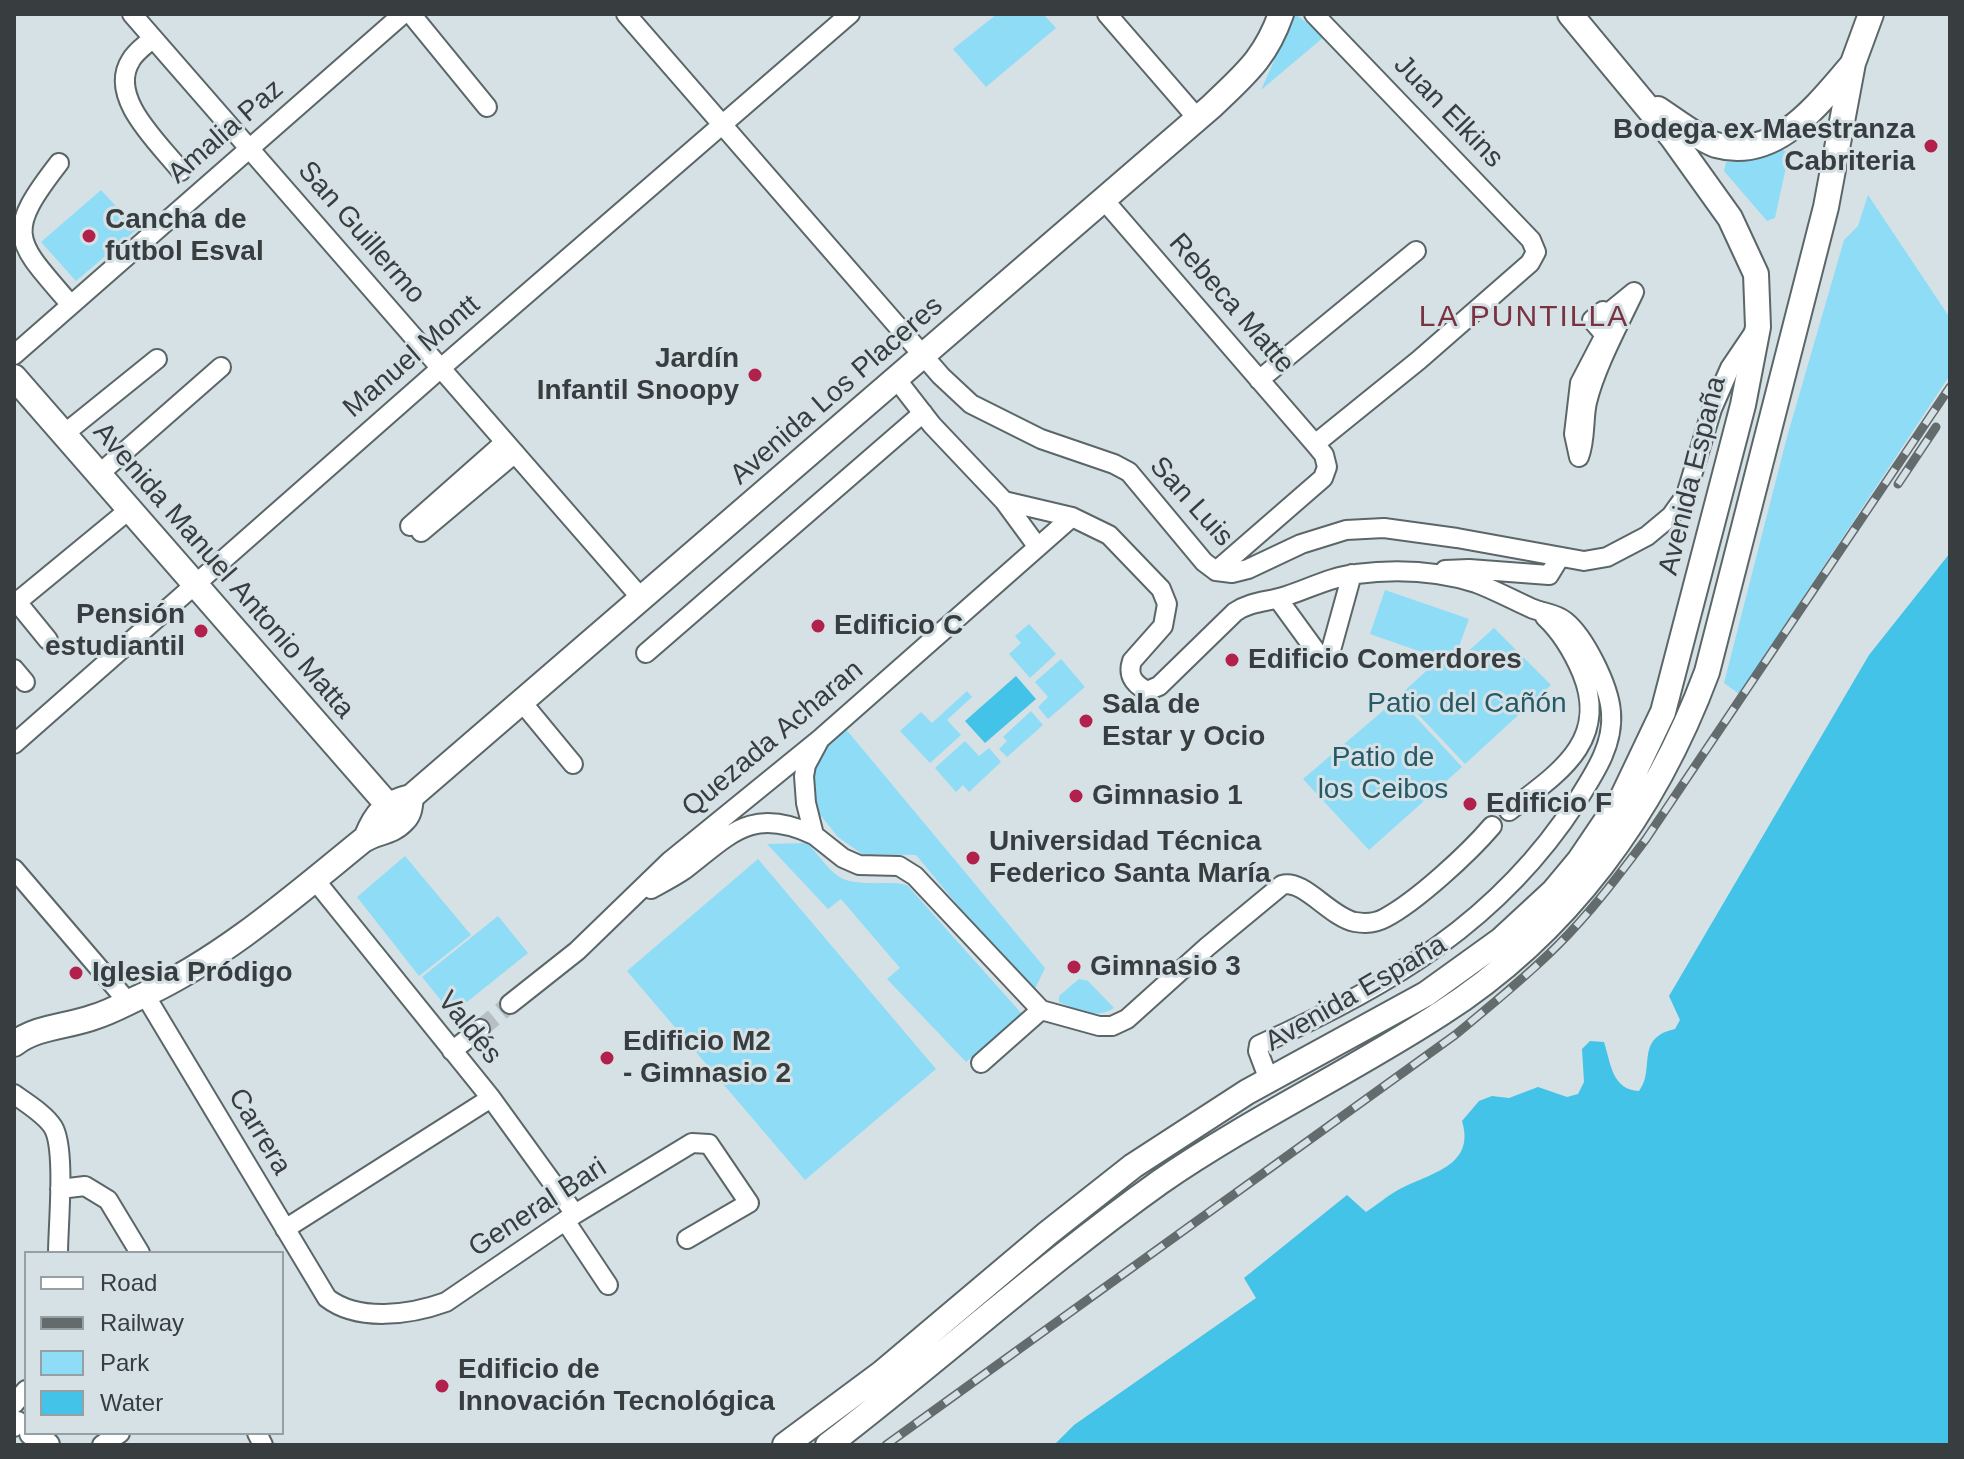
<!DOCTYPE html>
<meta charset="utf-8">
<style>
body{margin:0}
#map{position:relative;width:1964px;height:1459px;overflow:hidden;background:#d5e1e5;font-family:Arial,sans-serif}
canvas{display:block}
.frame{position:absolute;inset:0;border:16px solid #383d3f;pointer-events:none}
.legend{position:absolute;left:24px;top:1251px;width:260px;height:184px;box-sizing:border-box;background:#d5e1e5;border:2px solid #969fa3;margin:0;padding:10px 14px;list-style:none;font-size:24px;color:#383d3f}
.legend li{display:flex;align-items:center;gap:16px;height:40px}
.legend b{width:40px;border:2px solid #969fa3}
</style>
<div id="map">
<canvas width="1964" height="1459"></canvas>
<div class="frame"></div>
<ul class="legend">
<li><b style="height:10px;background:#fff"></b>Road</li>
<li><b style="height:10px;background:#646b6d"></b>Railway</li>
<li><b style="height:22px;background:#8edcf6"></b>Park</li>
<li><b style="height:22px;background:#42c3e7"></b>Water</li>
</ul>
</div>
<script>
const g = document.querySelector('canvas').getContext('2d');
g.lineJoin = 'round';
function fill(path, color) { g.fillStyle = color; g.fill(path, 'evenodd'); }
function strokePath(path, color, width, dash) { g.strokeStyle = color; g.lineWidth = width; g.lineCap = dash ? 'butt' : 'round'; g.setLineDash(dash || []); g.stroke(path); }
function drawText(font, color, halo, rows, align = 'center') {
  g.font = font + ' Arial,sans-serif'; g.lineWidth = 6; g.setLineDash([]); g.textBaseline = 'middle'; g.strokeStyle = halo; g.fillStyle = color; for (const [text, x, y, turn = 0] of rows) {
    g.save(); g.translate(x, y); g.rotate((+turn || 0) * Math.PI / 180); g.textAlign = isNaN(turn) ? turn : align; if (halo) g.strokeText(text, 0, 0); g.fillText(text, 0, 0); g.restore();
  }
}
const green = new Path2D(`
 M 997,14 L 1043,14 L 1056,28 L 986,87 L 953,49 Z
 M 1295,14 L 1325,36 L 1261,90 Z
 M 1781,149 L 1789,153 L 1775,218 L 1767,221 L 1724,171 L 1726,162 L 1749,160 Z
 M 101,190 L 137,229 L 76,281 L 41,242 Z
 M 1868,195 L 1950,318 L 1950,375 L 1739,694 L 1724,683 L 1787,437 L 1844,240 L 1858,226 Z
 M 1385,590 L 1469,619 L 1453,663 L 1370,634 Z
 M 1029,624 L 1056,654 L 1030,678 L 1009,654 L 1021,643 L 1015,636 Z
 M 1494,628 L 1551,685 L 1465,764 L 1400,695 L 1435,663 L 1452,666 Z
 M 1061,659 L 1085,687 L 1048,719 L 1038,707 L 1048,697 L 1035,682 Z
 M 967,691 L 972,697 L 947,720 L 961,735 L 930,763 L 900,731 L 921,712 L 932,723 Z
 M 1398,698 L 1462,767 L 1369,850 L 1303,779 Z
 M 1031,711 L 1043,725 L 1007,757 L 999,749 L 1007,741 L 1003,737 Z
 M 845,728 L 1045,968 L 1032,995 L 916,855 L 862,854 L 838,837 L 817,811 L 810,783 L 818,753 Z
 M 965,741 L 979,756 L 989,748 L 1001,762 L 969,792 L 963,785 L 956,792 L 935,768 Z
 M 807,843 C 817,853 827,868 838,876 C 856,888 886,880 907,885 L 1022,1014 L 966,1062 L 887,979 L 900,968 L 841,899 L 828,909 L 767,844 Z
 M 405,856 L 471,935 L 419,976 L 357,897 Z
 M 758,859 L 936,1069 L 805,1180 L 627,971 Z
 M 498,916 L 528,953 L 452,1014 L 422,977 Z
 M 1079,979 L 1088,981 L 1114,1008 C 1096,1020 1077,1010 1059,1002 L 1059,996 Z`);
const water = new Path2D(`
 M 1950,553 L 1950,1445 L 1054,1445 L 1074,1425 L 1256,1298 L 1244,1278 L 1347,1195 L 1366,1212 C 1377,1205 1387,1196 1398,1190 C 1429,1173 1476,1167 1462,1121 L 1479,1101 L 1492,1096 L 1509,1098 L 1538,1087 L 1567,1097 L 1578,1094 L 1584,1082 L 1582,1049 L 1590,1041 L 1604,1042 C 1611,1064 1612,1090 1639,1091 C 1656,1069 1634,1038 1675,1029 L 1680,1020 L 1669,996 L 1869,655 Z
 M 1016,676 L 1036,699 L 985,743 L 965,721 Z`);
const minorTunnel = new Path2D(`
 M 480,1029 L 510,1004`);
const minor = new Path2D(`
 M 132,14 L 642,599
 M 411,14 L 487,107
 M 626,14 L 941,376 L 971,404 L 1041,439 L 1114,464 L 1129,472 L 1204,562 L 1216,571 L 1232,573 L 1248,569 L 1301,544 L 1346,530 L 1384,528 L 1457,538 L 1584,561 L 1607,557 L 1647,536 L 1671,516 L 1686,495 L 1712,409 L 1730,368 L 1753,334
 M 1107,14 L 1198,119
 M 1314,14 L 1531,240 L 1536,252 L 1530,263 L 1419,360 L 1315,444
 M 153,38 C 146,45 136,51 131,60 C 107,97 159,143 181,171
 M 59,163 C 3,235 15,240 71,305
 M 1104,200 L 1315,444 L 1324,455 L 1327,467 L 1323,478 L 1216,571
 M 1634,292 C 1618,326 1596,366 1587,402 C 1583,420 1586,439 1579,457 L 1574,434 L 1580,383 L 1605,335 L 1592,320 L 1603,311 L 1606,315 Z
 M 14,355 L 403,14
 M 897,380 L 932,425 L 1004,501 L 1037,546
 M 1259,380 L 1416,251
 M 64,434 L 157,359
 M 99,474 L 221,367
 M 1004,501 L 1072,517 L 1109,535 L 1161,589 L 1167,604 L 1163,626 L 1132,661 C 1127,676 1134,684 1147,691 L 1159,686 L 1235,612 C 1251,601 1268,602 1286,596 C 1308,589 1333,576 1356,574 C 1395,569 1438,571 1476,583 C 1495,590 1513,600 1531,608 C 1542,613 1555,613 1565,621 C 1585,637 1609,686 1611,712 C 1614,745 1594,774 1577,801 C 1499,922 1388,987 1259,1045 L 1258,1051 L 1269,1080
 M 410,526 L 505,442
 M 421,532 L 515,453
 M 1445,570 L 1469,569 L 1549,575 L 1560,557
 M 1278,599 L 1321,658
 M 48,640 L 17,602 L 130,509
 M 1331,650 L 1352,574
 M 646,653 L 923,413
 M 14,669 L 25,682
 M 521,701 L 573,764
 M 820,739 L 806,765 L 804,776 L 806,803 L 814,835 L 843,858 L 859,865 L 899,866 L 915,876 L 1041,1010 L 1099,1026 L 1112,1026 L 1127,1019 L 1207,947 L 1282,885 C 1303,878 1331,918 1355,922 C 1366,924 1376,923 1385,918 C 1417,901 1469,853 1492,826
 M 14,744 L 441,368 L 850,14
 M 1509,811 C 1557,774 1610,742 1582,673 C 1573,652 1561,632 1545,617
 M 14,869 L 128,1002
 M 315,880 L 491,1098 L 575,1214
 M 651,889 C 662,883 674,877 684,870 C 731,834 751,806 814,835
 M 145,995 L 327,1298 C 358,1322 410,1315 446,1302 L 575,1214 L 692,1143 L 709,1144 L 749,1203 L 687,1239
 M 510,1004 L 577,951 L 670,861 L 820,739 L 1072,517
 M 452,1051 L 480,1029
 M 981,1063 L 1041,1010
 M 14,1094 C 26,1103 45,1114 53,1127 C 66,1148 58,1226 58,1253
 M 60,1189 L 85,1186 L 108,1200 L 140,1253
 M 566,1222 L 608,1285
 M 285,1229 L 491,1098
 M 14,1404 L 26,1390
 M 14,1427 L 18,1421
 M 257,1433 L 263,1445
 M 102,1445 L 120,1433`);
const major = new Path2D(`
 M 1658,109 C 1672,118 1701,140 1716,145 C 1776,162 1818,104 1852,65
 M 14,377 L 387,804
 M 366,838 C 376,813 385,803 411,797 L 1212,106 C 1245,74 1265,59 1281,14
 M 14,1044 C 37,1026 67,1027 94,1017 C 111,1012 128,1002 144,995 C 225,957 293,897 362,841 C 375,831 391,834 404,819 C 410,813 410,805 411,797
 M 32,1433 L 47,1445
 M 785,1445 L 882,1373 L 1048,1233 L 1133,1166 L 1247,1092 L 1426,994 L 1501,940 L 1554,891 L 1579,861 L 1623,796 L 1663,712 L 1743,405 L 1758,327 L 1756,274 L 1730,218 L 1672,137 L 1570,14
 M 828,1445 C 940,1359 1045,1264 1160,1182 C 1250,1120 1349,1073 1440,1014 C 1567,933 1655,812 1707,672 L 1826,207 L 1853,63 L 1871,14`);
const rail = new Path2D(`
 M 1898,484 L 1936,427
 M 886,1445 L 1455,1035 C 1490,1006 1526,977 1558,945 C 1591,912 1619,875 1646,839 L 1950,387`);
const markers = [
 [1931,146,8,"#b2214c"],
 [89,236,8,"#b2214c"],
 [755,375,8,"#b2214c"],
 [818,626,8,"#b2214c"],
 [201,631,8,"#b2214c"],
 [1232,660,8,"#b2214c"],
 [1086,721,8,"#b2214c"],
 [1076,796,8,"#b2214c"],
 [1470,804,8,"#b2214c"],
 [973,858,8,"#b2214c"],
 [1074,967,8,"#b2214c"],
 [76,973,8,"#b2214c"],
 [607,1058,8,"#b2214c"],
 [442,1386,8,"#b2214c"]
];
const streetNames = [
 ["Juan Elkins",1448,112,46],
 ["Amalia Paz",226,132,-41],
 ["San Guillermo",361,233,49],
 ["Rebeca Matte",1231,304,49],
 ["Manuel Montt",412,357,-41],
 ["Avenida Los Placeres",837,391,-41],
 ["Avenida España",1693,476,-76],
 ["San Luis",1191,502,48],
 ["Avenida Manuel Antonio Matta",223,571,49],
 ["Quezada Acharan",773,739,-40],
 ["Avenida España",1356,994,-30],
 ["Valdés",469,1028,51],
 ["Carrera",259,1132,59],
 ["General Bari",538,1208,-33]
];
const poiNames = [
 ["Bodega ex Maestranza",1915,130,"right"],
 ["Cabriteria",1915,162,"right"],
 ["Cancha de",105,220],
 ["fútbol Esval",105,252],
 ["Jardín",739,359,"right"],
 ["Infantil Snoopy",739,391,"right"],
 ["Pensión",185,615,"right"],
 ["estudiantil",185,647,"right"],
 ["Edificio C",834,626],
 ["Edificio Comerdores",1248,660],
 ["Sala de",1102,705],
 ["Estar y Ocio",1102,737],
 ["Gimnasio 1",1092,796],
 ["Edificio F",1486,804],
 ["Universidad Técnica",989,842],
 ["Federico Santa María",989,874],
 ["Gimnasio 3",1090,967],
 ["Iglesia Pródigo",92,973],
 ["Edificio M2",623,1042],
 ["- Gimnasio 2",623,1074],
 ["Edificio de",458,1370],
 ["Innovación Tecnológica",458,1402]
];
const parkNames = [
 ["Patio del Cañón",1467,704],
 ["Patio de",1383,758],
 ["los Ceibos",1383,790]
];
const neighbourhoodNames = [
 ["LA PUNTILLA",1524,318]
];
fill(green, '#8edcf6');
fill(water, '#42c3e7');
strokePath(minorTunnel, '#b6c0c4', 18, [18, 9]);
strokePath(minor, '#5b6669', 22);
strokePath(major, '#5b6669', 28);
strokePath(minor, '#fff', 18);
strokePath(major, '#fff', 24);
strokePath(rail, '#646b6d', 9);
strokePath(rail, '#d5e1e5', 6, [18]);
for (const [x, y, r, color] of markers) { const dot = new Path2D(); dot.arc(x, y, r, 0, 2 * Math.PI); g.fillStyle = color; g.fill(dot); strokePath(dot, '#d5e1e5', 3); }
drawText('28px', '#383d3f', '#d5e1e5', streetNames);
drawText('bold 28px', '#383d3f', '#d5e1e5', poiNames, 'left');
drawText('28px', '#265a69', '#d5e1e5', parkNames);
g.letterSpacing = '2px';
drawText('30px', '#793240', '#d5e1e5', neighbourhoodNames);
g.letterSpacing = '0px';
</script>
